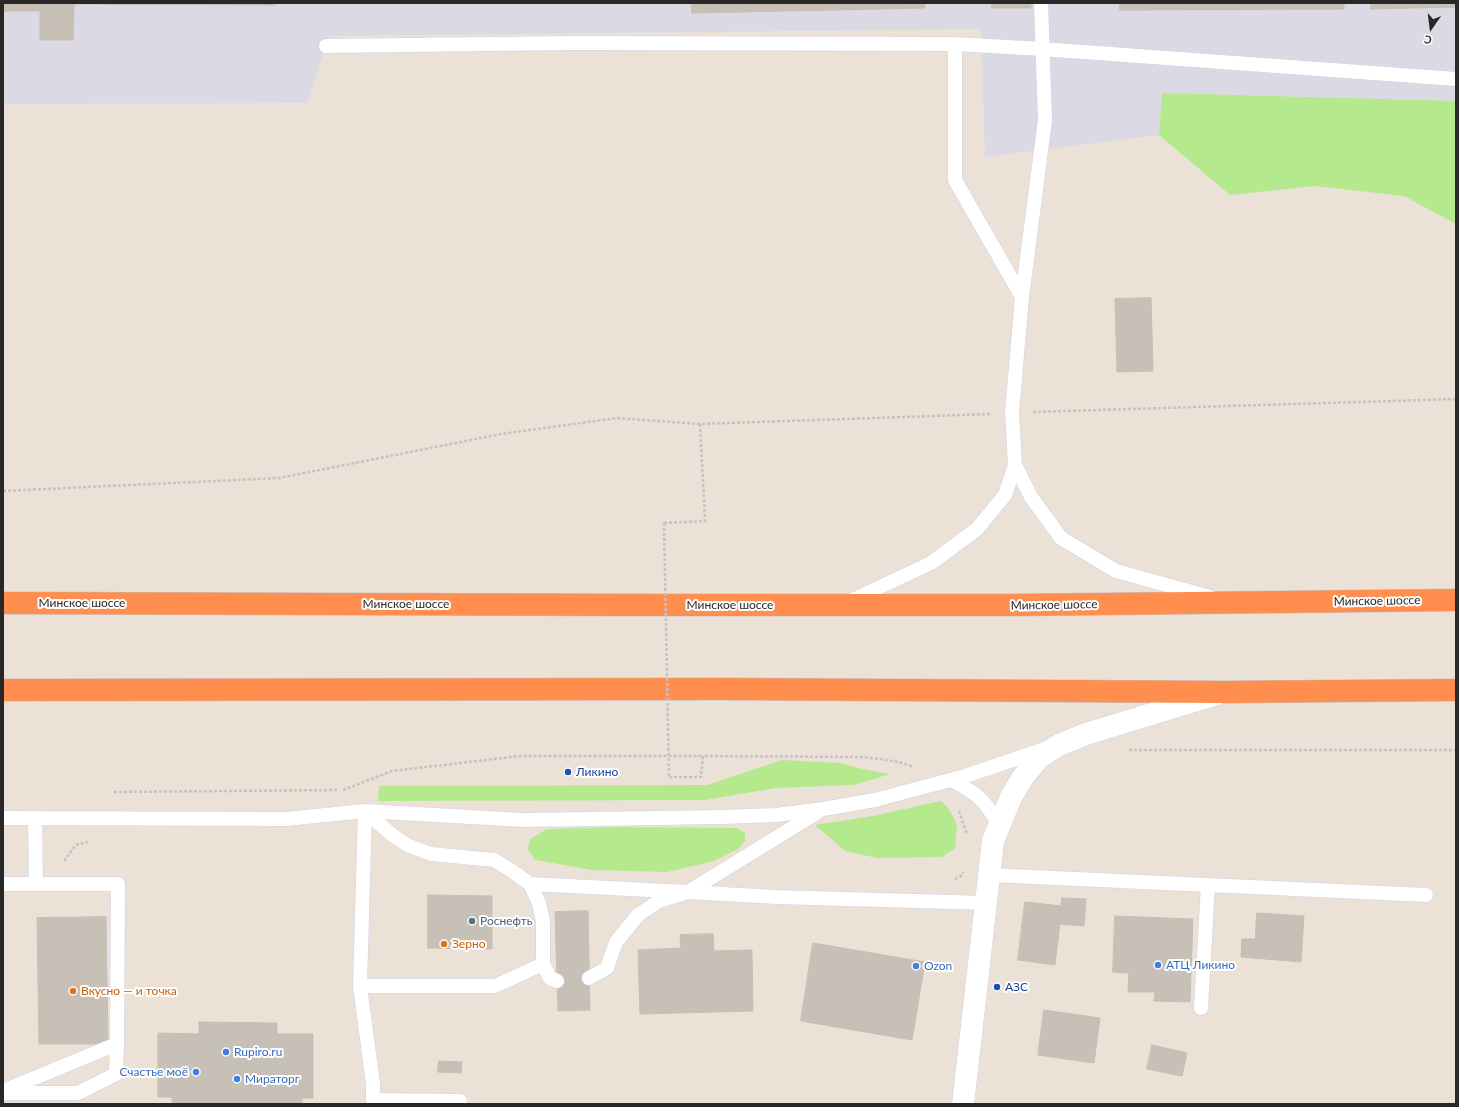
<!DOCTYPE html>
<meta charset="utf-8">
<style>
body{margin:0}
#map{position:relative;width:1459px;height:1107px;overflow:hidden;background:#ece1d7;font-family:Lato,sans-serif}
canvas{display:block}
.frame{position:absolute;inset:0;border:4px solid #282828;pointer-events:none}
.north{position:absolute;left:1411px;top:8px;width:40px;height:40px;-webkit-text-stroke:3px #fff;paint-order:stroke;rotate:194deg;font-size:11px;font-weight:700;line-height:16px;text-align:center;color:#282828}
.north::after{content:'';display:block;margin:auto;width:14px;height:18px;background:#282828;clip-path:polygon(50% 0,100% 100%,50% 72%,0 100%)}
</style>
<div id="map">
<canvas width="1459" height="1107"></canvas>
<div class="frame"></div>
<div class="north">С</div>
</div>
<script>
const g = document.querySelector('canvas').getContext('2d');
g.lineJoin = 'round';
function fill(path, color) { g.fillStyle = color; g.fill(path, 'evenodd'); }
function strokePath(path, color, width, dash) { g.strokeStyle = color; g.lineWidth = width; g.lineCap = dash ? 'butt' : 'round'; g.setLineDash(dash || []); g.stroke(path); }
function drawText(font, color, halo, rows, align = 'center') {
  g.font = font + ' Lato,sans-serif'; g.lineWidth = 4; g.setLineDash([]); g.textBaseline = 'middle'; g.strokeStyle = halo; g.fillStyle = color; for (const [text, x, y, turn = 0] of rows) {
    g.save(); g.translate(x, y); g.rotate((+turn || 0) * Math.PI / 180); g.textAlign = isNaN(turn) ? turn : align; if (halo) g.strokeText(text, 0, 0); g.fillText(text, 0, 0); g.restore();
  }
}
const industrial = new Path2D(`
 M 3,3 L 1456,3 L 1456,101 L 1162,93 L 1159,135 L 985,157 L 981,29 L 329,36 L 307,103 L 3,104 Z`);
const green = new Path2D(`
 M 1162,93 L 1456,101 L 1456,224 L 1404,196 L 1315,186 L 1230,195 L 1159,135 Z
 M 782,760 L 840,763 L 862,769 L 890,774 L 854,785 L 776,788 L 705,800 L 378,801 L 379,786 L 707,785 Z
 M 941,801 L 949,809 L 957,824 L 955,848 L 942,857 L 877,858 L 845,851 L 815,825 L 873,816 Z
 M 622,827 L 737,828 L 745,833 L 745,841 L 738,849 L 714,861 L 667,872 L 592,870 L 535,860 L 528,849 L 530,839 L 547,829 Z`);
const building = new Path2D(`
 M 3,3 L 275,3 L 275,5 L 74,4 L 73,40 L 40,40 L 40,11 L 3,11 Z
 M 692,3 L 924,3 L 925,8 L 692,13 Z
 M 992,3 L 1031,3 L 1031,8 L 992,8 Z
 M 1120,3 L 1344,3 L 1344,9 L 1120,10 Z
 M 1371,3 L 1456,3 L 1456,7 L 1371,9 Z
 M 1151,298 L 1153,371 L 1117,372 L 1115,299 Z
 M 428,895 L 492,896 L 492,949 L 428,948 Z
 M 1062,898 L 1086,899 L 1084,926 L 1060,924 Z
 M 1025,902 L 1062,906 L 1055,965 L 1018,960 Z
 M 588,911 L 590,1010 L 558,1011 L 555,912 Z
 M 1257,913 L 1304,916 L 1301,962 L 1241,957 L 1242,939 L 1255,939 Z
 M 1115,916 L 1193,919 L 1190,1002 L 1154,1001 L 1155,992 L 1128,992 L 1129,973 L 1113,972 Z
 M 106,917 L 108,1044 L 39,1044 L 37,918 Z
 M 713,934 L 714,951 L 752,950 L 753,1011 L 640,1014 L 638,950 L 681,948 L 680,935 Z
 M 813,943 L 925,962 L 912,1040 L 801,1021 Z
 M 1044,1010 L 1100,1018 L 1094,1063 L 1038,1055 Z
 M 199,1022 L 277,1023 L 277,1034 L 313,1034 L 313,1098 L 302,1098 L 302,1104 L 172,1104 L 172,1097 L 158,1097 L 158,1033 L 199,1034 Z
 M 1152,1045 L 1187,1053 L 1182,1076 L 1147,1069 Z
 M 439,1061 L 462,1062 L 461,1073 L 438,1072 Z`);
const path = new Path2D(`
 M 1033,412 L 1456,399
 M 3,491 L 279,478 L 501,434 L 617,418 L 700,424 L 990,414
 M 664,523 L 705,521 L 700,424
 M 1129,750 L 1456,750
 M 669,777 L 701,777 L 703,756 L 862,757 C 879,759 897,760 913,767
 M 343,790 L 392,771 L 520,756 L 703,756
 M 114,792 L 338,790
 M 959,811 L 967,834
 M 64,861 L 76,845 L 88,842
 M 955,879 L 960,877 L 963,872`);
const lane = new Path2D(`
 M 955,44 L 1042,49 L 1456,79
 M 326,46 L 572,43 L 955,44 L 955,180 L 1022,297
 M 1015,465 L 1031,497 L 1061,538 L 1116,571 L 1210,597
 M 848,602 L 931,563 L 977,529 L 1005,495 L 1015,465 L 1012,413 L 1022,297 L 1045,120 L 1041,3
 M 951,780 C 977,793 984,799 999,825
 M 365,811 L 360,986 L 373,1084 L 373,1104
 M 365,811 L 391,834 L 407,845 L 431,854 L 494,860 L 512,871 L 530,884 L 539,903 L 543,922 L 543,964 L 550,978 L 557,981
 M 3,818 L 286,819 L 365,811 L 523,820 L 721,817 L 776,815 L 823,809 L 875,800 L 965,776 L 1045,749
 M 989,875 L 1426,895
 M 3,884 L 36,884 L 35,819
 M 530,884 L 688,892 L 818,812
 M 589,978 L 607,968 L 616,942 L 638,915 L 659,901 L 688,892 L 776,897 L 986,903
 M 360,986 L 495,986 L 543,964
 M 1201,1008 L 1208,885
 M 3,1091 L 117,1044 L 118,884 L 36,884
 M 3,1093 L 78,1093 L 116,1074 L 117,1044
 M 373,1100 L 460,1101`);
const secondary = new Path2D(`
 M 963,1104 L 993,841 L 1011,797 L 1023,777 L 1040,757 L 1059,745 L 1086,734 L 1217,694`);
const highway = new Path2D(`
 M 3,603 L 659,605 L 1015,605 L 1456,600
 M 3,690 L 723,689 L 1226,692 L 1456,690`);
const pathBridge = new Path2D(`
 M 664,523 L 669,777`);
const markers = [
 [568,772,4,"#1a4fb4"],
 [472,921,4,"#5c6f8a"],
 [444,944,4,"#e8710a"],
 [1158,965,4,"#3f7fe0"],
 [916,966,4,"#3f7fe0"],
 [997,987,4,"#1a4fb4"],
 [73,991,4,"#e8710a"],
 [226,1052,4,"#3f7fe0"],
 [196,1072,4,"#3f7fe0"],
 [237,1079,4,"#3f7fe0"]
];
const streetNames = [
 ["Минское шоссе",1377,601,-1],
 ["Минское шоссе",82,603],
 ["Минское шоссе",406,604],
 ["Минское шоссе",730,605],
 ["Минское шоссе",1054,605,-1]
];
const transitNames = [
 ["Ликино",576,772],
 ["АЗС",1005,987]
];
const serviceNames = [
 ["Роснефть",480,921]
];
const foodNames = [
 ["Зерно",452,944],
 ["Вкусно — и точка",81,991]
];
const shopNames = [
 ["АТЦ Ликино",1166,965],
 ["Ozon",924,966],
 ["Rupiro.ru",234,1052],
 ["Счастье моё",188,1072,"right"],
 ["Мираторг",245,1079]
];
fill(industrial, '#dbd9e3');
fill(green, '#b4e98e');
fill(building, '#c6c0b7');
strokePath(building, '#c7beb1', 1);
strokePath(lane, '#cdd2e3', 15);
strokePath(secondary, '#cdd2e3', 23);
strokePath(highway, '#c3c3c3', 23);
strokePath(path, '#c3c3c3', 2.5, [3, 2]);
strokePath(lane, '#fff', 14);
strokePath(secondary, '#fff', 22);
strokePath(highway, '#ff8e4f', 22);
strokePath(pathBridge, '#c3c3c3', 2.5, [3, 2]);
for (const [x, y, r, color] of markers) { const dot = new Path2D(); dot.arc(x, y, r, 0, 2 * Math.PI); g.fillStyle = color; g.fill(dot); strokePath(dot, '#fff', 1.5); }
drawText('12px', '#282828', '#fff', streetNames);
drawText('12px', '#164399', '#fff', transitNames, 'left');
drawText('12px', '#4e5e75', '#fff', serviceNames, 'left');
drawText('12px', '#c56008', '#fff', foodNames, 'left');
drawText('12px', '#366cbe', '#fff', shopNames, 'left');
</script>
